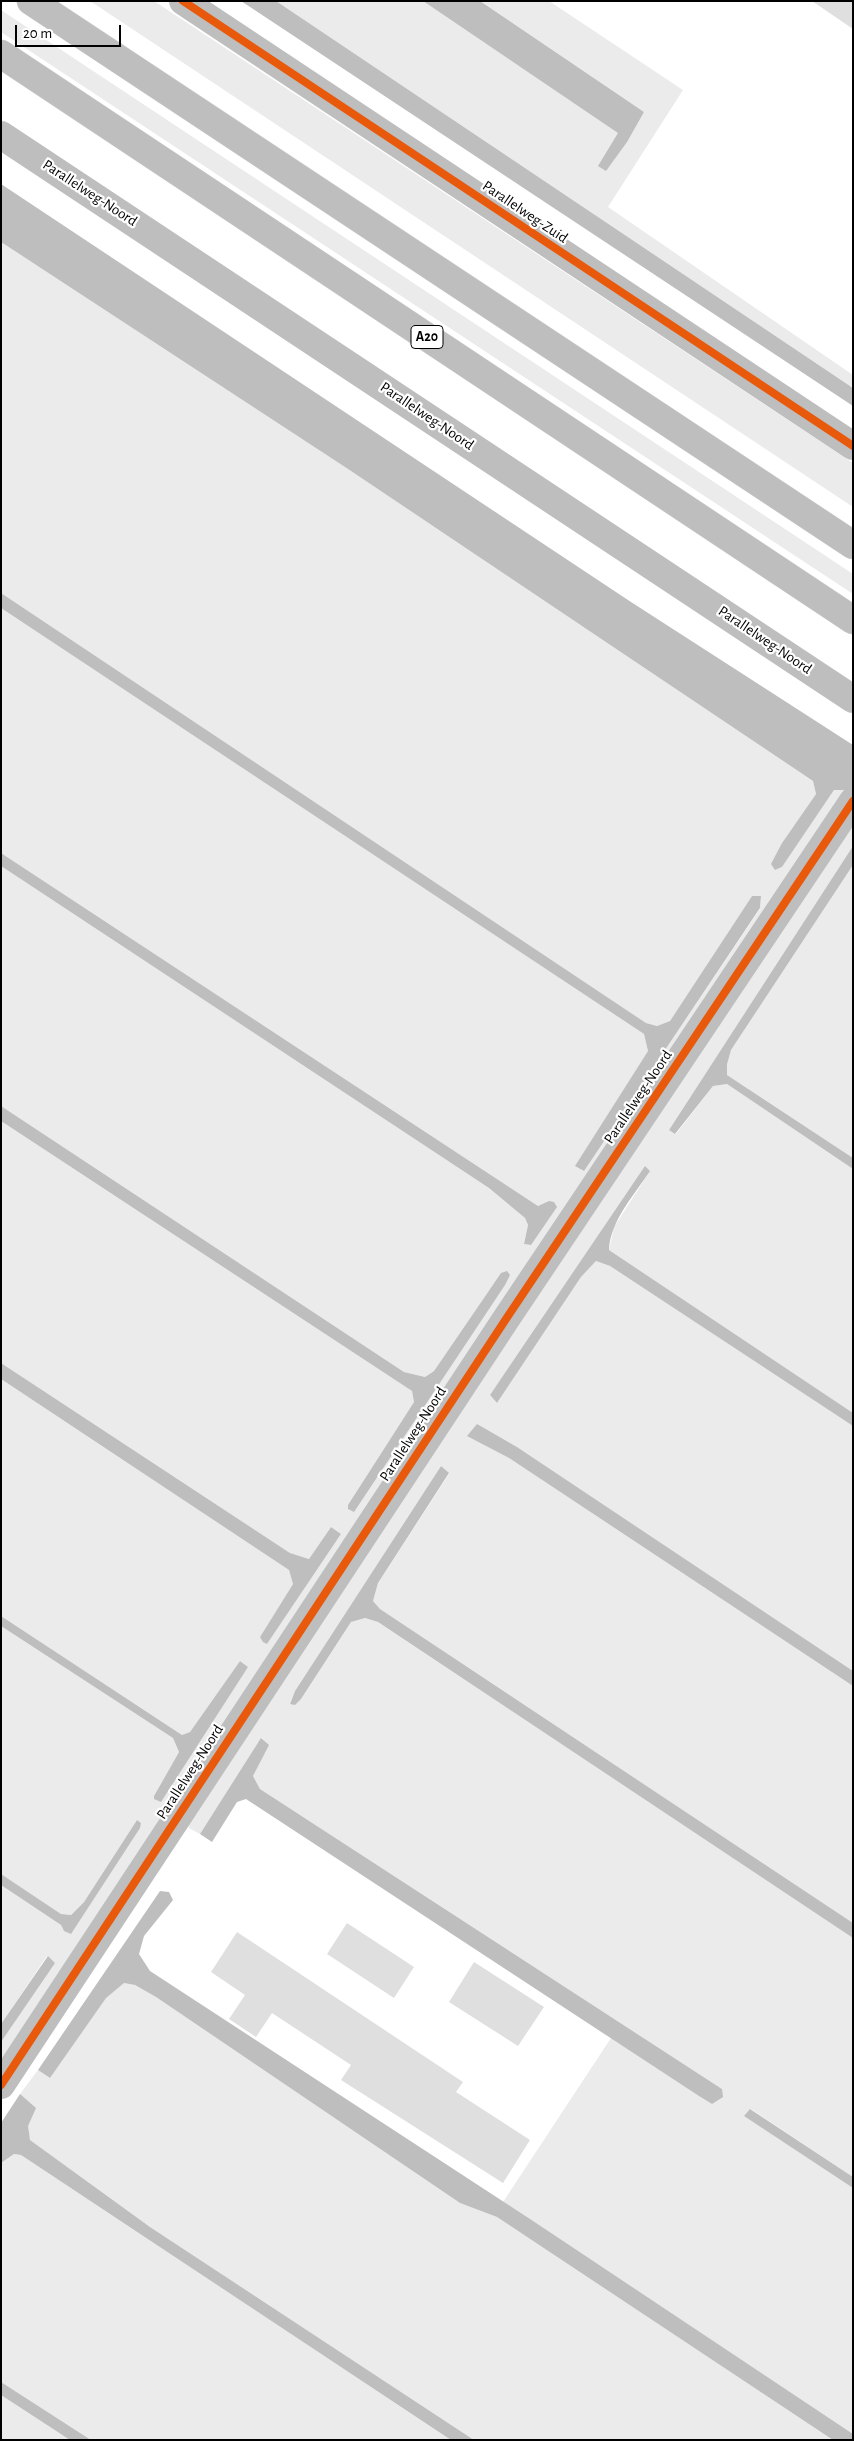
<!DOCTYPE html>
<style>
body{margin:0}
#map{position:relative;width:854px;height:2441px;overflow:hidden;background:#fff;font-family:"Alegreya Sans",sans-serif}
canvas{display:block}
.frame{position:absolute;inset:0;border:2px solid #000;pointer-events:none}
.scale{position:absolute;left:15px;top:25px;width:106px;height:22px;box-sizing:border-box;border:2px solid #000;border-top:0;padding-left:6px;font-size:15px;line-height:18px;white-space:nowrap;color:#000;-webkit-text-stroke:4px #fff;paint-order:stroke}
</style>
<div id="map">
<canvas width="854" height="2441"></canvas>
<div class="frame"></div>
<div class="scale">20 m</div>
</div>
<script>
const g = document.querySelector('canvas').getContext('2d');
g.lineJoin = 'round';
function fill(path, color) { g.fillStyle = color; g.fill(path, 'evenodd'); }
function strokePath(path, color, width, dash) { g.strokeStyle = color; g.lineWidth = width; g.lineCap = dash ? 'butt' : 'round'; g.setLineDash(dash || []); g.stroke(path); }
function drawText(font, color, halo, rows, align = 'center') {
  g.font = font + ' "Alegreya Sans",sans-serif'; g.lineWidth = 4.5; g.setLineDash([]); g.textBaseline = 'middle'; g.strokeStyle = halo; g.fillStyle = color; for (const [text, x, y, turn = 0] of rows) {
    g.save(); g.translate(x, y); g.rotate((+turn || 0) * Math.PI / 180); g.textAlign = isNaN(turn) ? turn : align; if (halo) g.strokeText(text, 0, 0); g.fillText(text, 0, 0); g.restore();
  }
}
const green = new Path2D(`
 M 90,1 L 154,1 L 853,463 L 853,507 Z
 M 276,1 L 423,1 L 619,133 L 599,166 L 644,112 L 480,1 L 549,1 L 683,90 L 608,207 L 853,375 L 853,386 L 850,386 Z
 M 1,10 L 853,574 L 853,594 L 1,32 Z
 M 1,242 L 348,469 L 813,781 L 816,794 L 782,843 L 775,870 L 782,867 L 834,790 L 846,790 L 1,2073 L 1,2042 L 54,1963 L 47,1956 L 1,2024 L 1,1885 L 61,1925 L 64,1931 L 141,1823 L 137,1820 L 84,1902 L 71,1915 L 61,1914 L 1,1874 L 1,1626 L 173,1738 L 179,1752 L 154,1796 L 248,1667 L 240,1661 L 190,1732 L 182,1735 L 1,1616 L 1,1379 L 289,1570 L 293,1584 L 260,1637 L 267,1644 L 341,1534 L 331,1527 L 309,1559 L 290,1553 L 1,1363 L 1,1121 L 412,1391 L 414,1402 L 348,1505 L 501,1273 L 434,1371 L 425,1377 L 404,1372 L 1,1106 L 1,866 L 489,1188 L 525,1218 L 528,1225 L 524,1244 L 531,1245 L 549,1201 L 538,1206 L 1,853 L 1,608 L 644,1034 L 648,1051 L 576,1165 L 583,1171 L 760,909 L 761,896 L 752,896 L 670,1021 L 657,1026 L 646,1023 L 1,593 Z
 M 853,819 L 853,846 L 669,1130 L 676,1134 L 713,1086 L 727,1084 L 853,1169 L 853,1413 L 609,1250 L 614,1227 L 650,1171 L 490,1395 L 497,1403 L 581,1277 L 596,1261 L 610,1266 L 853,1426 L 853,1671 L 517,1447 L 477,1425 L 468,1436 L 509,1458 L 853,1686 L 853,1923 L 380,1609 L 373,1601 L 378,1583 L 449,1474 L 441,1466 L 295,1691 L 290,1703 L 295,1705 L 301,1699 L 351,1622 L 365,1618 L 378,1622 L 853,1938 L 853,2177 L 751,2109 L 745,2116 L 853,2188 L 853,2434 L 503,2202 L 611,2038 L 712,2104 L 722,2089 L 260,1789 L 253,1776 L 268,1745 L 262,1738 L 200,1834 L 189,1828 L 186,1814 Z
 M 853,865 L 853,1158 L 727,1075 L 726,1064 L 731,1050 Z
 M 124,1983 L 135,1985 L 156,1997 L 460,2203 L 497,2217 L 833,2440 L 474,2440 L 150,2227 L 30,2140 L 20,2094 L 38,2070 L 50,2078 L 106,1997 Z
 M 14,2154 L 21,2155 L 451,2440 L 91,2440 L 1,2382 L 1,2163 Z
 M 1,2395 L 70,2440 L 1,2440 Z`);
const water = new Path2D(`
 M 241,1 L 276,1 L 850,386 L 853,388 L 853,406 Z
 M 423,1 L 480,1 L 644,112 L 627,142 L 606,171 L 598,166 L 618,133 Z
 M 1,184 L 631,602 L 853,745 L 853,794 L 846,790 L 834,790 L 782,867 L 775,870 L 771,864 L 782,843 L 816,794 L 813,781 L 348,469 L 1,242 Z
 M 1,593 L 646,1023 L 657,1026 L 670,1021 L 752,896 L 761,896 L 760,908 L 584,1171 L 575,1166 L 648,1051 L 644,1034 L 1,608 Z
 M 853,846 L 853,865 L 731,1050 L 727,1064 L 727,1075 L 853,1158 L 853,1169 L 727,1084 L 713,1086 L 675,1134 L 669,1130 Z
 M 1,853 L 538,1206 L 549,1201 L 554,1202 L 557,1207 L 531,1245 L 524,1244 L 528,1225 L 525,1218 L 489,1188 L 1,866 Z
 M 1,1106 L 404,1372 L 425,1377 L 434,1371 L 501,1273 L 507,1271 L 510,1275 L 505,1285 L 354,1512 L 348,1509 L 348,1505 L 414,1402 L 412,1391 L 1,1121 Z
 M 645,1166 L 650,1171 C 635,1194 610,1221 609,1250 L 853,1413 L 853,1426 L 610,1266 L 596,1261 L 581,1277 L 497,1403 L 490,1395 Z
 M 1,1363 L 290,1553 L 309,1559 L 331,1527 L 341,1534 L 267,1644 L 263,1642 L 260,1637 L 293,1584 L 289,1570 L 1,1379 Z
 M 477,1424 L 517,1447 L 853,1671 L 853,1686 L 509,1458 L 467,1436 Z
 M 441,1466 L 449,1473 L 378,1583 L 373,1601 L 380,1609 L 853,1923 L 853,1938 L 378,1622 L 365,1618 L 351,1622 L 301,1699 L 295,1705 L 290,1704 L 295,1691 Z
 M 1,1616 L 182,1735 L 190,1732 L 240,1661 L 248,1667 L 161,1802 L 154,1799 L 154,1796 L 179,1752 L 173,1738 L 1,1626 Z
 M 261,1738 L 269,1745 L 253,1776 L 260,1789 L 722,2089 L 723,2097 L 712,2104 L 699,2096 L 246,1799 L 237,1802 L 212,1842 L 200,1834 Z
 M 137,1820 L 141,1823 L 140,1828 L 71,1934 L 64,1931 L 61,1925 L 1,1885 L 1,1874 L 61,1914 L 71,1915 L 84,1902 Z
 M 160,1891 L 169,1892 L 173,1900 L 144,1936 L 139,1954 L 150,1971 L 530,2219 L 853,2434 L 853,2440 L 833,2440 L 497,2217 L 460,2203 L 156,1997 L 135,1985 L 124,1983 L 106,1998 L 50,2078 L 38,2070 Z
 M 48,1956 L 55,1963 L 1,2042 L 1,2024 Z
 M 20,2094 L 36,2108 L 28,2126 L 30,2140 L 150,2227 L 474,2440 L 451,2440 L 21,2155 L 14,2154 L 1,2163 L 1,2123 Z
 M 750,2109 L 853,2177 L 853,2188 L 744,2116 Z
 M 1,2382 L 91,2440 L 70,2440 L 1,2395 Z`);
const building = new Path2D(`
 M 812,1 L 853,1 L 853,29 Z
 M 347,1923 L 414,1967 L 394,1998 L 327,1954 Z
 M 237,1932 L 463,2082 L 456,2092 L 530,2140 L 503,2183 L 341,2080 L 351,2065 L 272,2013 L 256,2037 L 229,2019 L 245,1995 L 211,1972 Z
 M 474,1962 L 544,2007 L 518,2046 L 449,2002 Z`);
const minor = new Path2D(`
 M 183,1 L 853,446
 M 1,135 L 853,699
 M 1,2085 L 506,1319 L 853,801`);
const highway = new Path2D(`
 M 31,1 L 853,545
 M 1,54 L 853,620`);
const cycleway = new Path2D(`
 M 183,1 L 853,446
 M 1,2085 L 506,1319 L 853,801`);
const shields = [
 [427,337,32]
];
const shieldNames = [
 ["A20",427,337]
];
const streetNames = [
 ["Parallelweg-Noord",90,193,33],
 ["Parallelweg-Zuid",525,212,34],
 ["Parallelweg-Noord",427,416,34],
 ["Parallelweg-Noord",765,640,34],
 ["Parallelweg-Noord",638,1097,-56],
 ["Parallelweg-Noord",413,1434,-57],
 ["Parallelweg-Noord",190,1772,-57]
];
fill(green, '#ebebeb');
fill(water, '#bebebe');
fill(building, '#dfdfdf');
strokePath(highway, '#dbdbdb', 29);
strokePath(minor, '#bebebe', 28);
strokePath(highway, '#bebebe', 28);
strokePath(cycleway, '#e8590c', 8);
for (const [x, y, w] of shields) { const box = new Path2D(); box.roundRect(x - w / 2, y - 11.5, w, 23, 4); g.fillStyle = '#fff'; g.fill(box); strokePath(box, '#000', 1); }
drawText('bold 14px', '#000', null, shieldNames);
drawText('15px', '#000', '#fff', streetNames);
</script>
